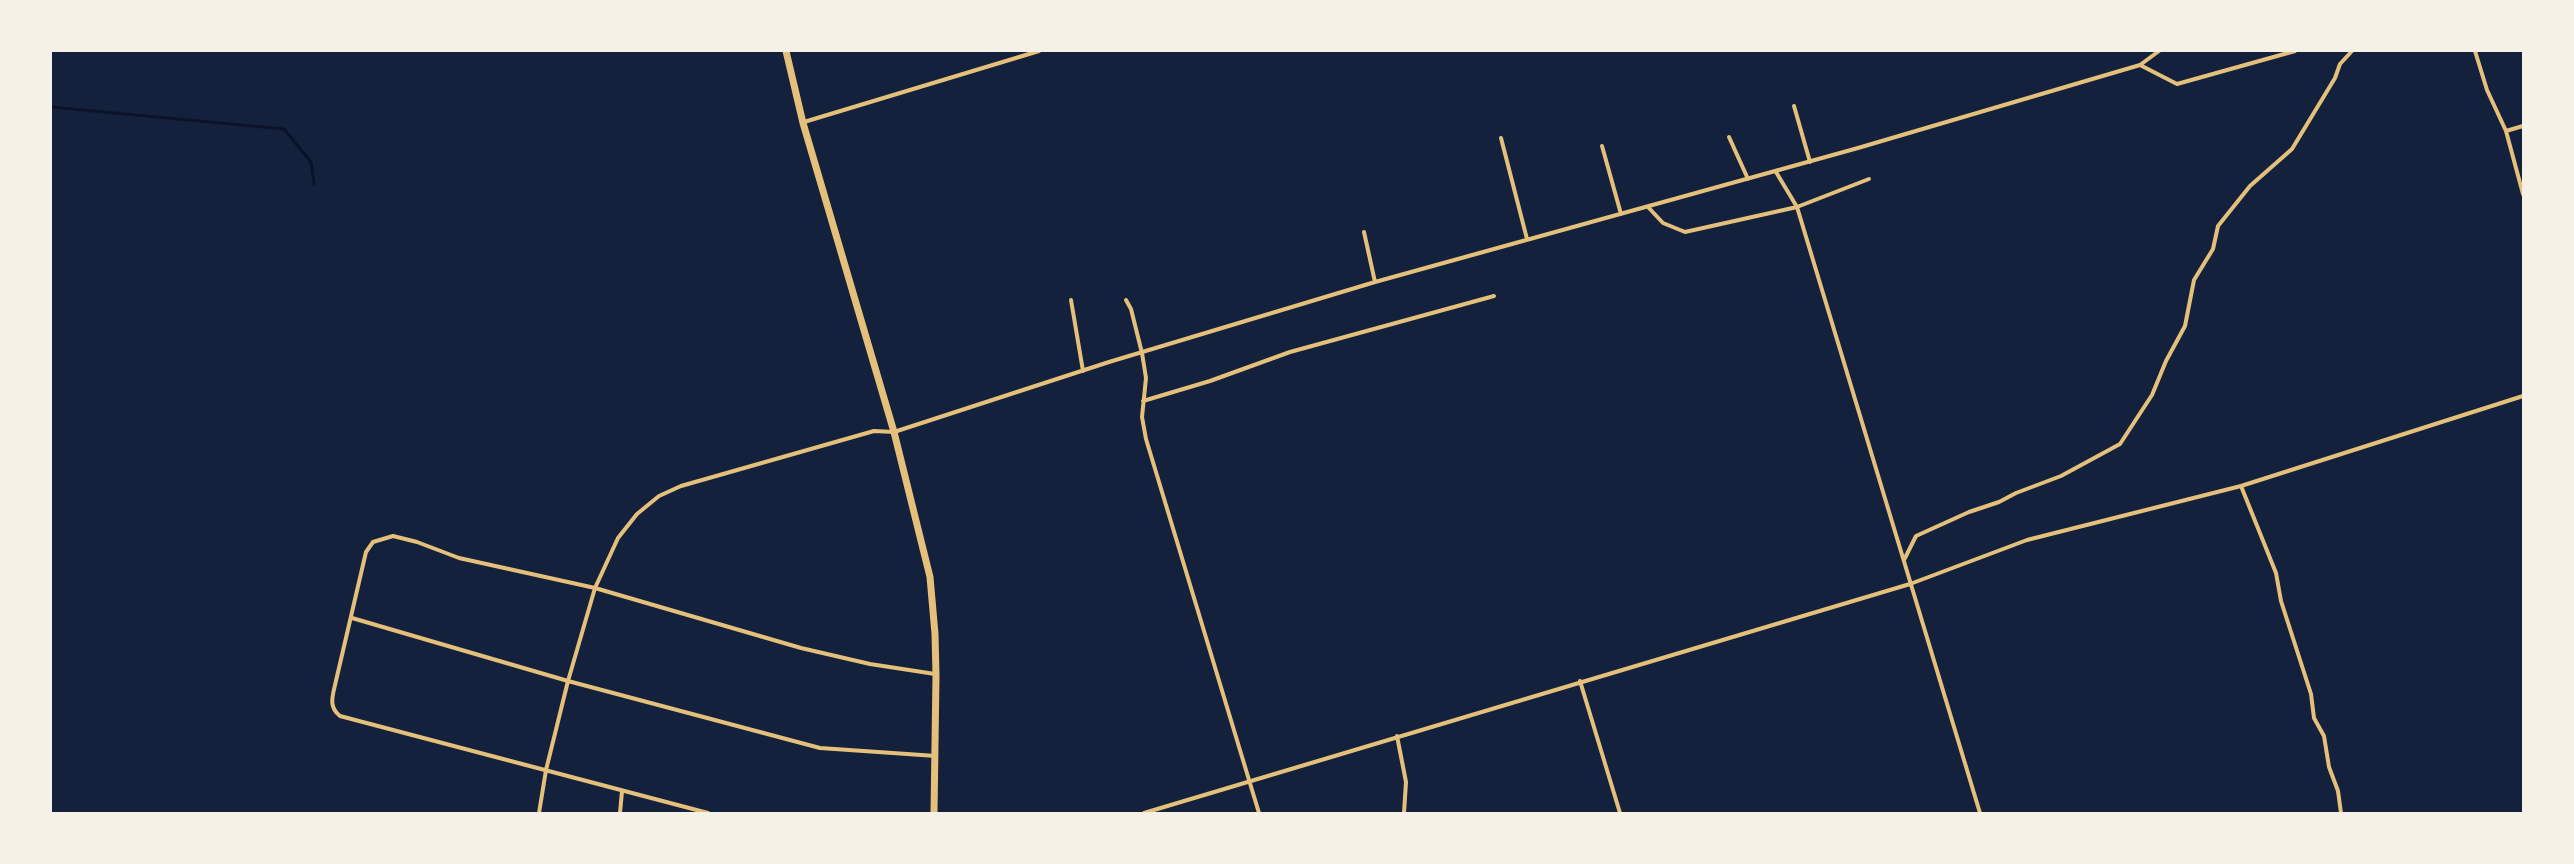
<!DOCTYPE html>
<style>
body{margin:0}
#map{position:relative;width:2574px;height:864px;overflow:hidden;background:#14213d;font-family:"Work Sans",sans-serif}
canvas{display:block}
.frame{position:absolute;inset:0;border:52px solid #f6f1e7;pointer-events:none}
</style>
<div id="map">
<canvas width="2574" height="864"></canvas>
<div class="frame"></div>
</div>
<script>
const g = document.querySelector('canvas').getContext('2d');
g.lineJoin = 'round';
function strokePath(path, color, width, dash) { g.strokeStyle = color; g.lineWidth = width; g.lineCap = dash ? 'butt' : 'round'; g.setLineDash(dash || []); g.stroke(path); }
const stream = new Path2D(`
 M 51,107 L 284,129 L 311,162 L 314,184`);
const minor = new Path2D(`
 M 2475,51 L 2487,90 L 2506,131 L 2523,194
 M 2140,65 L 2177,84 L 2295,51
 M 1794,106 L 1810,162
 M 804,122 L 1039,51
 M 2506,131 L 2523,126
 M 1729,137 L 1748,179
 M 1501,138 L 1527,239
 M 1602,146 L 1621,214
 M 1776,172 L 1797,207 L 1980,813
 M 1648,207 L 1663,223 L 1685,232 L 1797,207 L 1869,179
 M 1364,232 L 1375,282
 M 1071,300 L 1083,371
 M 1126,300 L 1131,309 L 1142,353 L 1146,378 L 1142,417 L 1146,439 L 1259,813
 M 1143,401 L 1210,381 L 1290,352 L 1494,296
 M 2241,486 L 2276,573 L 2281,601 L 2311,694 L 2314,718 L 2324,736 L 2329,767 L 2338,791 L 2341,813
 M 1904,560 L 1916,536 L 1969,512 L 1999,502 L 2016,493 L 2061,476 L 2120,444 L 2152,395 L 2166,361 L 2185,326 L 2194,280 L 2213,249 L 2218,226 L 2250,186 L 2292,149 L 2335,78 L 2340,64 L 2352,51
 M 352,618 L 568,681 L 820,748 L 936,756
 M 1580,681 L 1620,813
 M 1397,736 L 1406,782 L 1404,813
 M 539,813 L 546,770 L 568,681 L 595,588 L 618,538 L 637,514 L 659,496 L 681,486 L 874,431 L 894,432 L 1109,362 L 1375,282 L 1858,148 L 2140,65 L 2159,51
 M 620,813 L 622,791
 M 708,813 L 340,716 C 329,707 332,698 335,685 L 366,552 L 373,542 L 393,536 L 417,542 L 459,558 L 595,588 L 801,648 L 870,664 L 935,674
 M 1144,813 L 1910,584 L 2027,540 L 2241,486 L 2523,396`);
const trunk = new Path2D(`
 M 786,51 L 803,123 L 894,432 L 930,577 L 935,634 L 936,675 L 934,813`);
strokePath(stream, '#0b132b', 3);
strokePath(minor, '#e5c07b', 4);
strokePath(trunk, '#e5c07b', 7);
</script>
